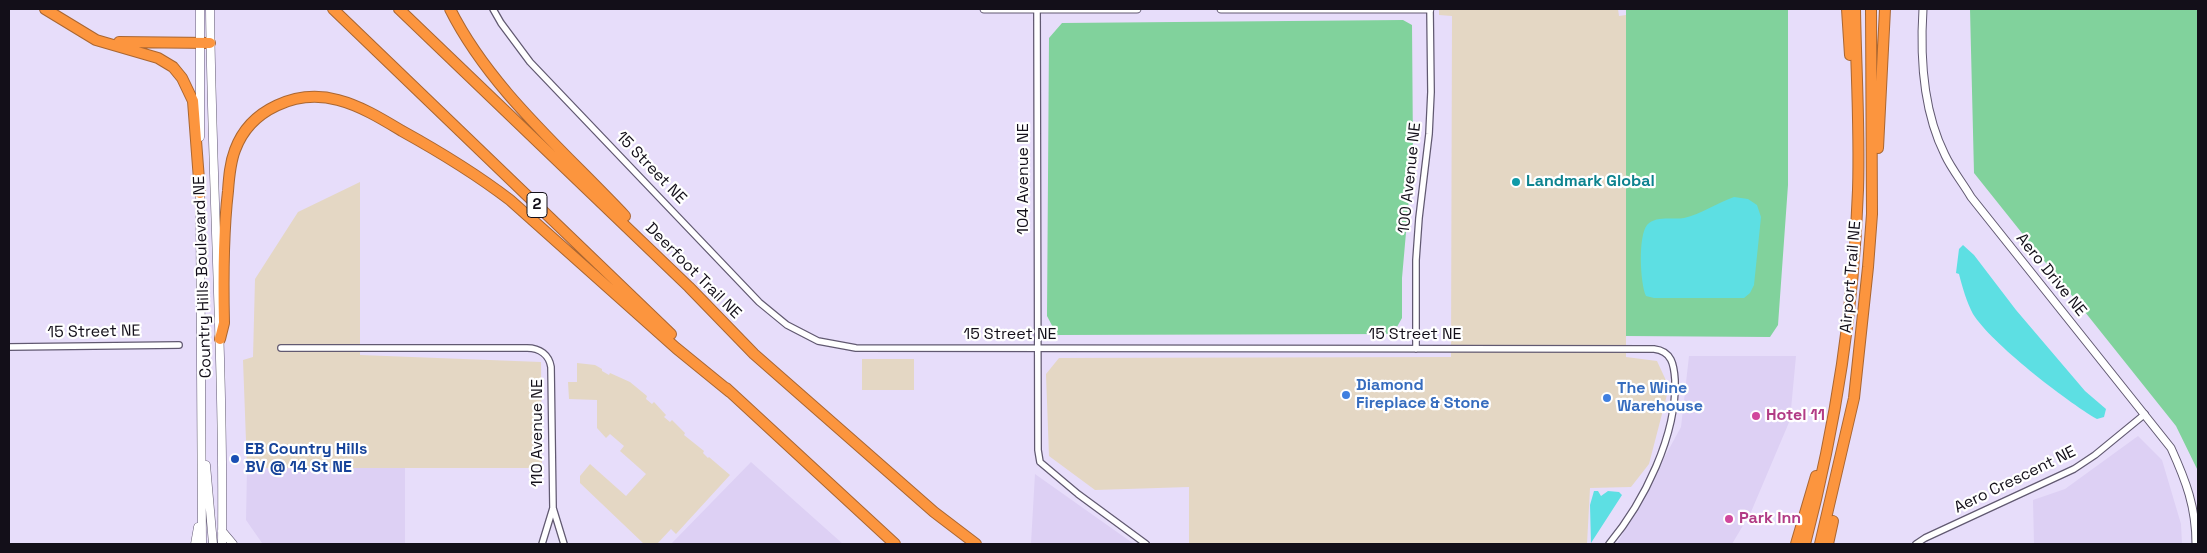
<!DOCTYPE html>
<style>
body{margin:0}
#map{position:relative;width:2207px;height:553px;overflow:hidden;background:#e7ddfa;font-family:"Space Grotesk",sans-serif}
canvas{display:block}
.frame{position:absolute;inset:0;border:10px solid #130f19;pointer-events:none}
</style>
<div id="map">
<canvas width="2207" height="553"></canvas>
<div class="frame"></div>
</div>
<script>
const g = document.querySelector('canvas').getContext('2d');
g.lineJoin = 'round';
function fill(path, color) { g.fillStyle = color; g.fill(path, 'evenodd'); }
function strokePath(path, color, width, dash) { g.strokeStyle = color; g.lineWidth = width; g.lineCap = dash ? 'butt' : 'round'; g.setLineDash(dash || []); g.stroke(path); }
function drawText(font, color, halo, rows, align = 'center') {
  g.font = font + ' "Space Grotesk",sans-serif'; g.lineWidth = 4.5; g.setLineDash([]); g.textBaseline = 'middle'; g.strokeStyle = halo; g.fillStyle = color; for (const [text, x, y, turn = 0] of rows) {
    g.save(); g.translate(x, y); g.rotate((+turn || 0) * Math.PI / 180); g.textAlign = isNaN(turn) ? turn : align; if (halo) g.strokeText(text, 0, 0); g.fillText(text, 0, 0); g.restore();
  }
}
const built = new Path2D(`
 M 1689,356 L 1796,356 L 1790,420 L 1751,512 L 1732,544 L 1617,544 L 1681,427 Z
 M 2138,436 L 2162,460 L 2181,524 L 2182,544 L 2034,544 L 2033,500 L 2065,489 Z
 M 751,462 L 843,544 L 671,544 Z
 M 247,468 L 405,468 L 405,544 L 262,543 L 246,520 Z
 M 1035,474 L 1134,544 L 1031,544 Z`);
const industrial = new Path2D(`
 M 1439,9 L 1618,9 L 1619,16 L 1626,15 L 1626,357 L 1657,361 L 1669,387 L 1649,464 L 1631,487 L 1590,488 L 1587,544 L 1189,544 L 1189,487 L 1095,490 L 1049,456 L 1046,374 L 1059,358 L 1451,357 L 1452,16 L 1439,15 Z
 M 360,182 L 360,355 L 541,362 L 542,468 L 247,468 L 243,360 L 253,357 L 255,279 L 298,212 Z
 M 862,359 L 914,359 L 914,390 L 862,390 Z
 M 577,363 L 595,365 L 602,369 L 602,371 L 609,375 L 610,373 L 630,382 L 647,396 L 646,399 L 652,404 L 654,402 L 666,415 L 664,417 L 670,422 L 672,420 L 685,433 L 684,435 L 704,451 L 703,453 L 708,458 L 709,457 L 730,475 L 676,534 L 671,529 L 657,544 L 644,544 L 580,483 L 580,476 L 590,464 L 626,496 L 646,474 L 620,451 L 624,446 L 610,434 L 606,438 L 597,428 L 597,400 L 569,399 L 568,382 L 577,382 Z`);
const green = new Path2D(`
 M 1626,9 L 1788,9 L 1788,185 L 1778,325 L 1770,337 L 1626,336 Z
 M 1970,9 L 2198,9 L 2198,471 L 2176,426 L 1974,173 Z
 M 1403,20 L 1412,25 L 1413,153 L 1402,278 L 1402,318 L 1393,334 L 1057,335 L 1047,316 L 1049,38 L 1062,23 Z`);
const water = new Path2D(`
 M 1734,197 L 1748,199 L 1757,205 L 1761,217 L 1754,285 L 1750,293 L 1744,298 L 1654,298 L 1646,296 C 1640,283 1638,236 1647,225 C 1656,215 1673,220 1684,218 C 1701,214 1717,203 1734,197 Z
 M 1963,245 L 1974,255 L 2016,310 L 2085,391 L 2106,409 L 2104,417 L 2097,419 C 2066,401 1991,343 1973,314 C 1967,303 1962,286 1959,274 L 1956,273 L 1959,249 Z
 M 1594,491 L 1598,491 L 1601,496 L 1608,491 L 1619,492 L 1622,495 L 1591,543 L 1590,505 Z`);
const minor = new Path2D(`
 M 493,9 L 501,23 L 530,62 L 759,302 L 787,325 L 818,341 L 856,348 L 1654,349 C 1672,351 1674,365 1675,380 C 1677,435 1644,502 1609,544
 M 1037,9 L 1038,450 L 1040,462 L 1078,494 L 1146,544
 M 9,347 L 179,345
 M 281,348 L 527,348 C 540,348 549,355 551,367 L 553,508 L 542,544
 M 1416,349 L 1416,260 L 1419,218 L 1429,134 L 1431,92 L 1430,9
 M 553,508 L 564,544
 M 1916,544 L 1925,538 L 2074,469 L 2095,455 L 2145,414`);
const tertiary = new Path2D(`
 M 984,9 L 1137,9
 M 1221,9 L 1430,9
 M 1923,9 C 1920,56 1923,111 1945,155 C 1952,170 1963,183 1971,197 L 2171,448 C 2186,481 2196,507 2196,544`);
const secondary = new Path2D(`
 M 200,9 L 200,137
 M 210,9 C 212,187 224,366 222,544
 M 200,188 L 202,544
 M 206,465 L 213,544
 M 222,531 L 233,544
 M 195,544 L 198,527`);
const motorway = new Path2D(`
 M 45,9 L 96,40 L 158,58 L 173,67 L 182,78 L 193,101 L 200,193
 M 333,9 L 671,334
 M 399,9 L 689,287 L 754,354 L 934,512 L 976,544
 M 450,9 C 490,89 564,151 625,216
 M 1847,9 L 1850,55
 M 119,42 L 210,43
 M 1878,148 L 1885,9
 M 220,339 L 224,323 C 223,279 223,234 228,191 C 229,177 230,163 235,150 C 250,109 297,89 338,100 C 361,106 382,119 402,131 C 440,152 476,174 510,200 L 676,348 L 730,392
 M 726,388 L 895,544
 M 1796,544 L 1816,476
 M 1805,544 C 1835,429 1854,309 1858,190 C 1860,130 1856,69 1855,9
 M 1820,544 L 1854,398 L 1868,267 L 1872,214 L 1871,9
 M 1828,544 L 1833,521`);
const markers = [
 [1516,182,5,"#0f9aa8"],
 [1346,395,5,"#3f7fe0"],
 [1607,398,5,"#3f7fe0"],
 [1756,416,5,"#d1479c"],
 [235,459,5,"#1a4fb4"],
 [1729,519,5,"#d1479c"]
];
const shields = [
 [537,205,20]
];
const shieldNames = [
 ["2",537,205]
];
const streetNames = [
 ["15 Street NE",651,168,46],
 ["100 Avenue NE",1410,178,-84],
 ["104 Avenue NE",1024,179,-90],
 ["Deerfoot Trail NE",693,271,45],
 ["Aero Drive NE",2051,275,51],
 ["Country Hills Boulevard NE",203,277,-92],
 ["Airport Trail NE",1851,277,-85],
 ["15 Street NE",94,332,-1],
 ["15 Street NE",1010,335],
 ["15 Street NE",1415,335],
 ["110 Avenue NE",538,433,-90],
 ["Aero Crescent NE",2015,480,-26]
];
const cultureNames = [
 ["Landmark Global",1526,182]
];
const shopNames = [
 ["Diamond",1356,386],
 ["Fireplace & Stone",1356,404],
 ["The Wine",1617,389],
 ["Warehouse",1617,407]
];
const hotelNames = [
 ["Hotel 11",1766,416],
 ["Park Inn",1739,519]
];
const transitNames = [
 ["EB Country Hills",245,450],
 ["BV @ 14 St NE",245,468]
];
fill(built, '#ddd0f4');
fill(industrial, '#e4d7c4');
fill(green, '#81d29c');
fill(water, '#5ddfe3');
strokePath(minor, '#615971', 8);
strokePath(tertiary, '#615971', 9);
strokePath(secondary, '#615971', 9);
strokePath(motorway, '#aa6631', 12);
strokePath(minor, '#fff', 5.5);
strokePath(tertiary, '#fff', 7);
strokePath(secondary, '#fff', 8);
strokePath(motorway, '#fc953e', 10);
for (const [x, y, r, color] of markers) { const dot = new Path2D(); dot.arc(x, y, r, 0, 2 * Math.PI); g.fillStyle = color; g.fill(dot); strokePath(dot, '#fff', 2); }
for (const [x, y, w] of shields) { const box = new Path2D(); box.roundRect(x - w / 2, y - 12.5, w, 25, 4); g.fillStyle = '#fff'; g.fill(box); strokePath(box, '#130f19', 1); }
drawText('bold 15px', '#130f19', null, shieldNames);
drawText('16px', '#130f19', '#fff', streetNames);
drawText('bold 16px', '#0d838f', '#fff', cultureNames, 'left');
drawText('bold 16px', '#366cbe', '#fff', shopNames, 'left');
drawText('bold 16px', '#b23c85', '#fff', hotelNames, 'left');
drawText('bold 16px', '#164399', '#fff', transitNames, 'left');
</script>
